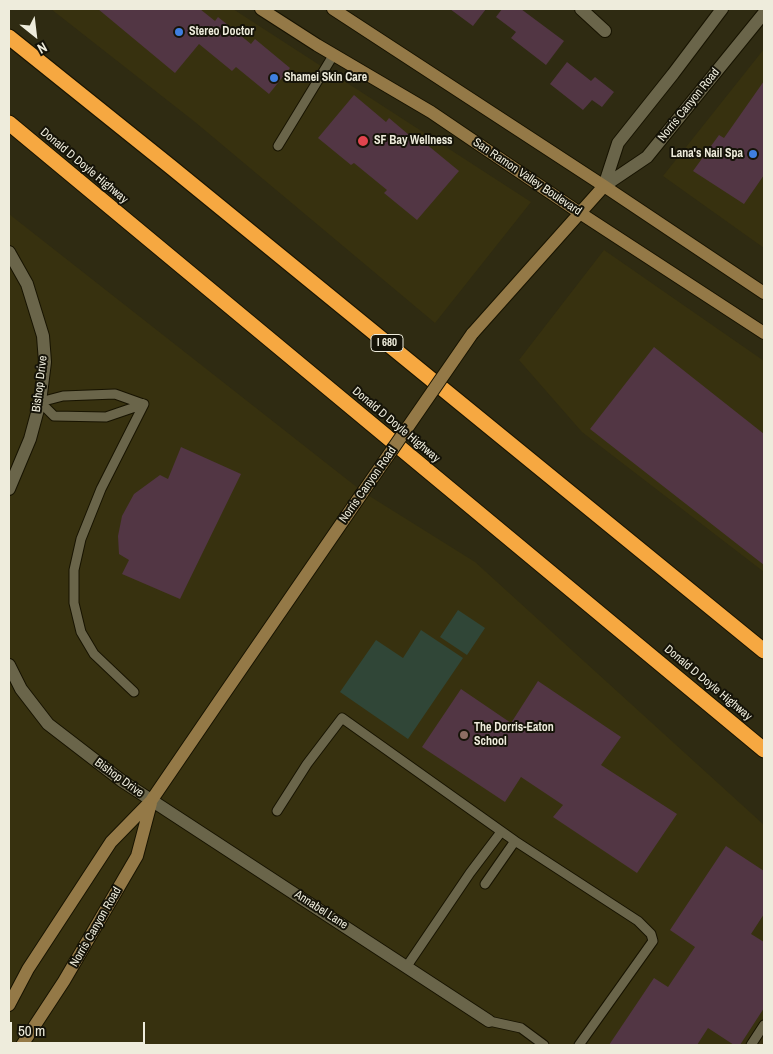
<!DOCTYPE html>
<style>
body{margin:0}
#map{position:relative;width:773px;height:1054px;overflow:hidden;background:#2f2b12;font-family:"Archivo Narrow",sans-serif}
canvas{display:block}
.frame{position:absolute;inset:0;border:10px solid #eeecdc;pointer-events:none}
.north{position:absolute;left:10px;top:10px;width:50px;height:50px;-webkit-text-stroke:4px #151308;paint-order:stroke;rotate:151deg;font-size:14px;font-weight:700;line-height:20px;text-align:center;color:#eeecdc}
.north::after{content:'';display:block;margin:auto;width:18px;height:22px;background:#eeecdc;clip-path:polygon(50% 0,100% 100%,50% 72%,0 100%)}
.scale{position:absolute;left:10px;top:1022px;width:135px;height:22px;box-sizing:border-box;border:2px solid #eeecdc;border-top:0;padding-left:6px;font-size:15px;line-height:18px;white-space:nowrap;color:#eeecdc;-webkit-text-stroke:4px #151308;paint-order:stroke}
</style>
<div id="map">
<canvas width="773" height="1054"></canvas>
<div class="frame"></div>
<div class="north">N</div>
<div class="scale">50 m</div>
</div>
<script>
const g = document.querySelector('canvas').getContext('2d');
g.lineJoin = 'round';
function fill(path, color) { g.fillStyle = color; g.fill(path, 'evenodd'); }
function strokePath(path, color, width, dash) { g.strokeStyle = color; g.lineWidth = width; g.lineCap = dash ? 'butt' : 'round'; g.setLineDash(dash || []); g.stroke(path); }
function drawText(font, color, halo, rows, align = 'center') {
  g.font = font + ' "Archivo Narrow",sans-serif'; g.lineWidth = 4; g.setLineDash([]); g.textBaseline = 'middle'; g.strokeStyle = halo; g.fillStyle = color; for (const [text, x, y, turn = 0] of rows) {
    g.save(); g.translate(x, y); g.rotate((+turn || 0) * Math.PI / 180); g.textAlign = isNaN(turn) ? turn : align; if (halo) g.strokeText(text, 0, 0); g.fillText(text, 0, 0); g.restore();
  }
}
const built = new Path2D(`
 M 51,9 L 233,9 L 531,202 L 435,323 L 195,122 Z
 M 764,49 L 764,248 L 663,176 Z
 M 9,214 L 363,492 L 475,562 L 764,825 L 764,1045 L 9,1045 Z
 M 604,250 L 764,361 L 764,572 L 582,432 L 519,360 Z`);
const green = new Path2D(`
 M 458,610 L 485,628 L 467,655 L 440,637 Z
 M 421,630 L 463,658 L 408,739 L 340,692 L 376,640 L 403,658 Z`);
const building = new Path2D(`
 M 98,9 L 200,9 L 215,21 L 218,17 L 251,44 L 255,39 L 290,68 L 269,94 L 236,67 L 232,71 L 199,44 L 175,73 Z
 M 450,9 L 486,9 L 473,26 Z
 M 502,9 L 521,9 L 564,41 L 546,65 L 511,38 L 516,32 L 496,17 Z
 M 567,62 L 591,81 L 595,77 L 614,92 L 602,107 L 592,100 L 583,110 L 550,84 Z
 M 764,81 L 764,175 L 744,204 L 693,171 L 719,135 L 724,138 Z
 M 354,95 L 386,122 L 389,118 L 422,146 L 425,143 L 459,171 L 417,220 L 384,193 L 387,190 L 354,163 L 351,165 L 318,138 Z
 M 654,347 L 764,434 L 764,565 L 590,429 Z
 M 181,447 L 241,474 L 180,599 L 122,574 L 129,560 L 119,554 L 118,536 L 122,516 L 134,494 L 160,475 L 168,479 Z
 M 538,681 L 621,737 L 601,765 L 677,814 L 637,873 L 553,817 L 563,805 L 521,777 L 505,802 L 422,747 L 461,689 L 511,723 Z
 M 726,846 L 764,871 L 764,914 L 751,934 L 764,942 L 764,1008 L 740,1045 L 734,1045 L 708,1028 L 697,1045 L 609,1045 L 654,978 L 668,987 L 695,947 L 670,930 Z`);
const service = new Path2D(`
 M 278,146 L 334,54
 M 40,402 L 54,416 L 106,417 L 144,404
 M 40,402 L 63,396 L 115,394 L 143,404
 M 134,692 L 94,654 L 81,632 L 74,603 L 74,570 L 81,539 L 101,489 L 144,404
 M 277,811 L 307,764 L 342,718 L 515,841
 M 485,884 L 515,841 L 638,921 L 651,934 L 653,941 L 579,1045
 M 407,966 L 470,873 L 501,832
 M 489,1021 L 521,1028 L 544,1045
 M 751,1045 L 764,1025`);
const minor = new Path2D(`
 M 581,9 L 605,31
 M 9,252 L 27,284 L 43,336 L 45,362 L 40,402 L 30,439 L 9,489
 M 9,665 L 21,689 L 48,724 L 122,781 L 489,1021`);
const tertiary = new Path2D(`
 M 604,186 L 647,157 L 764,13
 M 604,186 L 618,143 L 673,74 L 722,9`);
const secondary = new Path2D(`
 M 261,9 L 317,45 L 431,112 L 580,213 L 764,333
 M 333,9 L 604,186 L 764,293
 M 472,334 L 604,186
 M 9,1005 L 28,969 L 111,842 L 151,801 L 222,697 L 363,492
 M 22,1045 L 64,981 L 137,856 L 151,803`);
const motorway = new Path2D(`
 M 9,37 L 171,167 L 764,651
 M 9,123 L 764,750`);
const secondaryBridge = new Path2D(`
 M 363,492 L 472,334`);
const markers = [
 [179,32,5,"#3f7fe0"],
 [274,78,5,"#3f7fe0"],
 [363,141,6,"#e0444e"],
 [753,154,5,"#3f7fe0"],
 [464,735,5,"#8d6e63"]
];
const shields = [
 [387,343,32]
];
const shieldNames = [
 ["I 680",387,343]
];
const poiNames = [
 ["Stereo Doctor",189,32],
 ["Shamei Skin Care",284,78],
 ["SF Bay Wellness",374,141],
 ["Lana's Nail Spa",743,154,"right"],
 ["The Dorris-Eaton",474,728],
 ["School",474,742]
];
const streetNames = [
 ["Norris Canyon Road",689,105,-51],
 ["Donald D Doyle Highway",84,166,40],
 ["San Ramon Valley Boulevard",527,177,34],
 ["Bishop Drive",40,384,-83],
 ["Donald D Doyle Highway",396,425,40],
 ["Norris Canyon Road",368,485,-55],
 ["Donald D Doyle Highway",708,683,40],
 ["Bishop Drive",119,778,36],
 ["Annabel Lane",321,910,33],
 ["Norris Canyon Road",96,927,-60]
];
fill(built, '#37310f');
fill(green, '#304637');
fill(building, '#523644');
strokePath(service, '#171300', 11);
strokePath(minor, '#171300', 14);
strokePath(tertiary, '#171300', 14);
strokePath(secondary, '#171300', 14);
strokePath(motorway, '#171300', 17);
strokePath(service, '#6a654a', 9);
strokePath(minor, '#6a654a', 12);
strokePath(tertiary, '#6a654a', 12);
strokePath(secondary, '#947947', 12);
strokePath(motorway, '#f6a841', 15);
strokePath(secondaryBridge, '#171300', 14, []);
strokePath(secondaryBridge, '#947947', 12);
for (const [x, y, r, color] of markers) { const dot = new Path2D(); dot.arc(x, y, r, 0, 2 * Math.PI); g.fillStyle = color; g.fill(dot); strokePath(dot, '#151308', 2); }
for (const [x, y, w] of shields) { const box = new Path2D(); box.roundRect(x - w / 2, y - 8.5, w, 17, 4); g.fillStyle = '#151308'; g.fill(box); strokePath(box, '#eeecdc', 1); }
drawText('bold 11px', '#eeecdc', null, shieldNames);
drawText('bold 12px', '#eeecdc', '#151308', poiNames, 'left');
drawText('12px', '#eeecdc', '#151308', streetNames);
</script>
